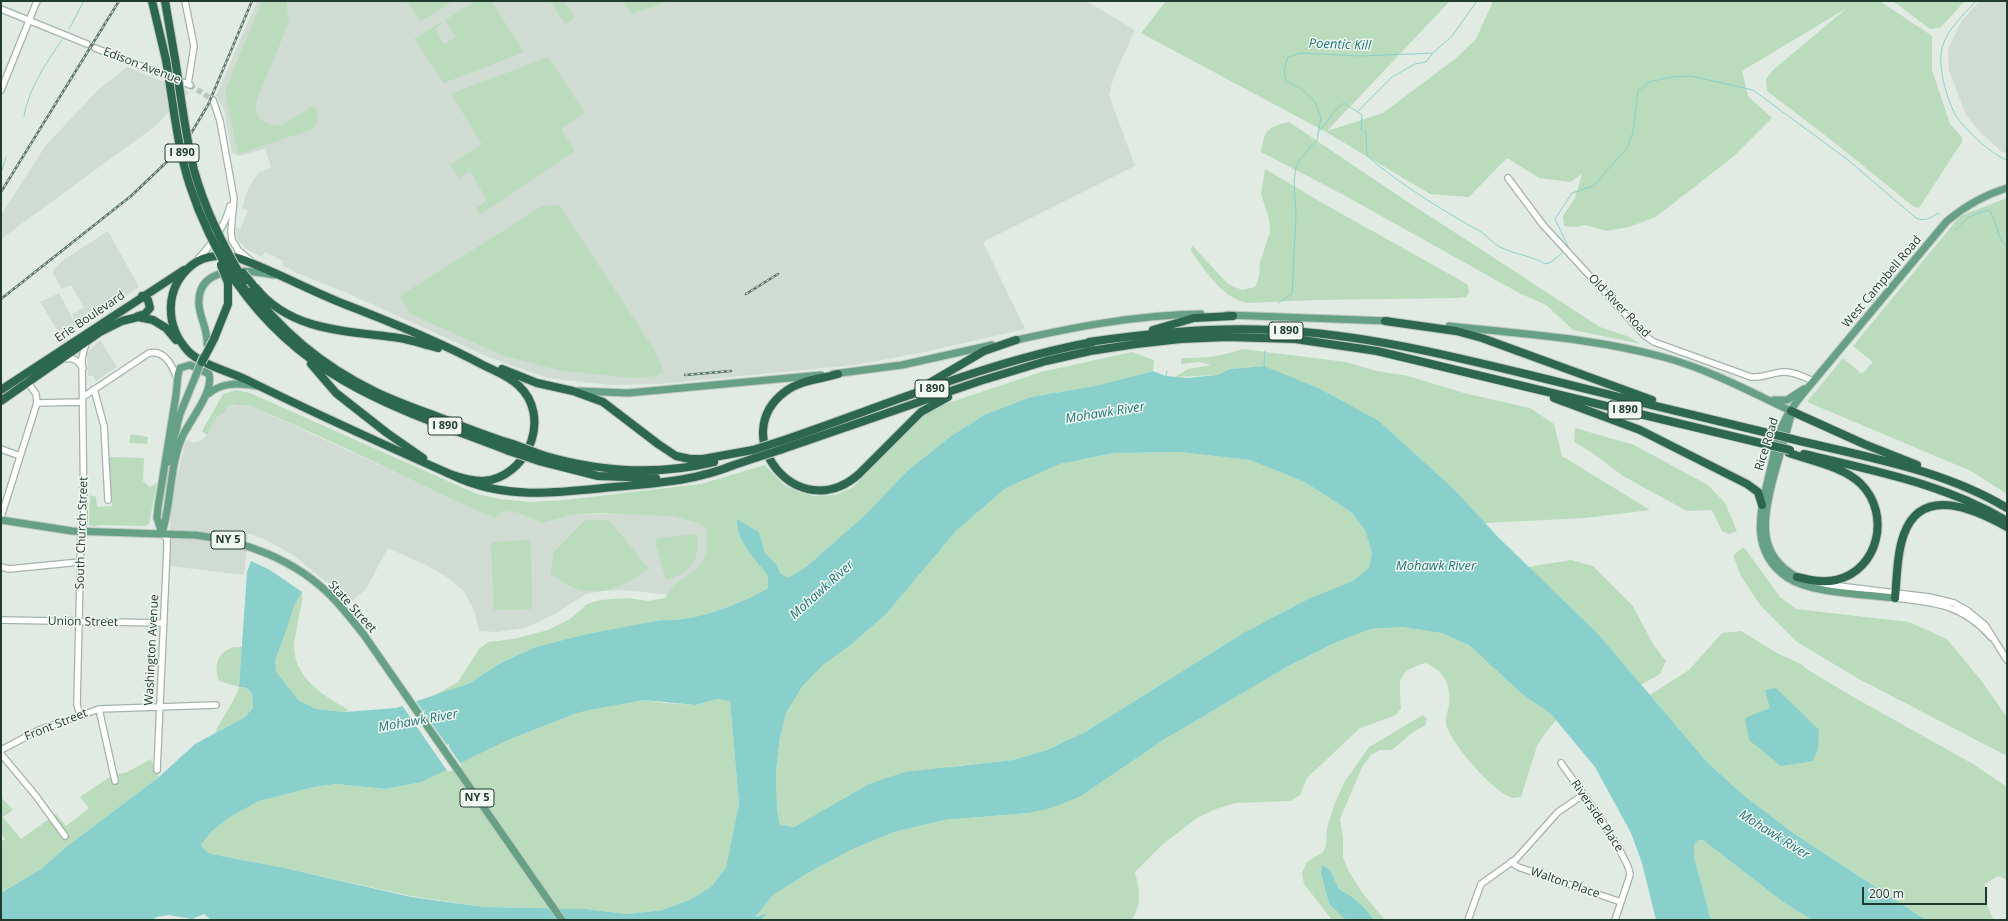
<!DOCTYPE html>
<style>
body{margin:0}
#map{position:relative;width:2008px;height:921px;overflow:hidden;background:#e1ebe4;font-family:"Open Sans",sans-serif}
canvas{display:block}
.frame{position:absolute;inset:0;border:2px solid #213b2f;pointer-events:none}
.scale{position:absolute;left:1862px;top:887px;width:125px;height:18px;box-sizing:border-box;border:2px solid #213b2f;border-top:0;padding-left:5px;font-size:12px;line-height:14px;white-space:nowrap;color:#213b2f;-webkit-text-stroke:3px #f1f8f3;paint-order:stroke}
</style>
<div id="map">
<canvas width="2008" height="921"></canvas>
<div class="frame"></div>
<div class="scale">200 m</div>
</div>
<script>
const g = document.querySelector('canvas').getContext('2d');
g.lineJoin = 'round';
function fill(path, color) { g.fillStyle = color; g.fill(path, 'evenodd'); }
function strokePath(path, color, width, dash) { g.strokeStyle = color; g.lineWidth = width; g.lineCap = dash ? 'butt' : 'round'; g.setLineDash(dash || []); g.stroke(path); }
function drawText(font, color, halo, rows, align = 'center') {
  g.font = font + ' "Open Sans",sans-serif'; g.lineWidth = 3; g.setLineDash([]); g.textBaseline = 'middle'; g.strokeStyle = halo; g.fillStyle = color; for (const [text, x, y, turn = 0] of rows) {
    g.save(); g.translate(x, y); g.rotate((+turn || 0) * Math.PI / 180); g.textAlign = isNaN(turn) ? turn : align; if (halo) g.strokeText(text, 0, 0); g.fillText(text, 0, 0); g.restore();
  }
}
const built = new Path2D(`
 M 257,1 L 1086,1 L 1135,30 L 1114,76 L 1109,95 L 1135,166 L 983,242 L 1025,329 L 920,353 L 855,365 L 659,384 L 610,385 L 548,378 L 488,357 L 347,293 L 297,273 L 282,265 L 283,261 L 265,252 L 262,257 L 248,250 L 238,240 L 235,227 L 240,229 L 248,211 L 242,208 L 248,189 L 258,173 L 271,167 L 265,149 L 239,156 L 232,153 L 224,110 L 216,96 Z
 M 1979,1 L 2007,1 L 2007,153 L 2002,152 L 1979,131 L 1966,115 L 1949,71 L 1948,49 L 1961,22 Z
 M 127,67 L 189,92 L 154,127 L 1,239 L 1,215 L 46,145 L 99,89 Z
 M 108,231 L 139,287 L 79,326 L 72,315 L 84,307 L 71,285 L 62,289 L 53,273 L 54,269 L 65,259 Z
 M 59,293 L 77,327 L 61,336 L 40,302 Z
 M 100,340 L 117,367 L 96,381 L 93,376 L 88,376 L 87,353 Z
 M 239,404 L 248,405 L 256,408 L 494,518 L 503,511 L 518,513 L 542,523 L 571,515 L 674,512 L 709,523 L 712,576 L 672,595 L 623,590 L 602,591 L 586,594 L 553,615 L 525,628 L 497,632 L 479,631 L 475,613 L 465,593 L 450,579 L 424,564 L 388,548 L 366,589 L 351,602 L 293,555 L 266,540 L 248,533 L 244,575 L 169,566 L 171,501 L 186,440 L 194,443 L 202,440 L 207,434 L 216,418 L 226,412 L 226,408 Z`);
const green = new Path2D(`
 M 262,1 L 286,1 L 289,22 L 258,97 C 251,117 261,123 280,126 L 311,107 L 316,107 L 318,119 L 313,129 L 238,154 L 225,91 Z
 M 406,1 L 453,1 L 421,21 Z
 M 475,1 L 491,1 L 524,52 L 444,83 L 414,39 L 441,22 L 442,24 L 435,29 L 444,44 L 456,37 L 446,22 L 444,21 Z
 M 550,1 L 564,1 L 575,18 L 565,24 Z
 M 623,1 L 669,1 L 632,14 Z
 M 1166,1 L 1450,1 L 1327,131 L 1383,113 L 1455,59 L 1476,39 L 1493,1 L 1880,1 L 1932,36 L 1932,70 L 1950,124 L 1962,137 L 1962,142 L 1919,208 L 1914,207 L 1835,143 L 1767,91 L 1766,79 L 1773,70 L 1847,8 L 1742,71 L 1748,96 L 1772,118 L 1734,156 L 1656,217 L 1629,227 L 1606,231 L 1586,225 L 1576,227 L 1564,226 L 1563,216 L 1575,198 L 1582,174 L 1570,182 L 1539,178 L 1507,158 L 1469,197 L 1430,194 L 1326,132 L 1141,33 Z
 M 1893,1 L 1965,1 L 1940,28 L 1930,29 Z
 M 548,57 L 585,113 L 561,129 L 575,151 L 480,215 L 476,208 L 487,200 L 470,171 L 459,178 L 450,165 L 482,144 L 451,94 Z
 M 1289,122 L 1405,200 L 1600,327 L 1627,336 L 1641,344 L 1573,330 L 1546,305 L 1519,293 L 1342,194 L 1261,152 C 1264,130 1268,127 1289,122 Z
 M 1265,169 L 1326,205 L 1460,280 L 1468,285 L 1469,293 L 1466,297 L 1455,298 L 1316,300 L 1247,303 C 1222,298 1205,270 1191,251 L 1192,245 L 1228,284 L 1242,290 L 1255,287 L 1259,277 L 1260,262 L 1270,232 L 1269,219 L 1261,194 Z
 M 2007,198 L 2007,494 L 1971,471 L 1807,402 L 1843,358 L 1862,374 L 1873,362 L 1853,346 L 1960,216 Z
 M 559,205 L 655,351 L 664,372 L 656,376 L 637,378 L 612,376 L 558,370 L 504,356 L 411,314 L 400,296 L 542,206 Z
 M 1242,349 L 1346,362 L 1377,371 L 1408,376 L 1464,393 L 1530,408 L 1554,424 L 1562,456 L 1650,510 L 1585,518 L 1485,523 L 1455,490 L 1379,421 L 1264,366 L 1230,369 L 1217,375 L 1175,377 L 1188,369 L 1211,365 L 1199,362 L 1181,364 L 1181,358 C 1202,358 1222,357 1242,349 Z
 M 1132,352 L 1154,360 L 1153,371 L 1095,386 L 1031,397 L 986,414 L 951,436 L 907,471 L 864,516 L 806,567 L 788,579 L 781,574 L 776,564 L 765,553 L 759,532 L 737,519 C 734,544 762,558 768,575 C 769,579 768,584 768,588 C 739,605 694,622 661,620 L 533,648 L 499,664 L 468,684 L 429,698 L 458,682 L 479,649 L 488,642 L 514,639 L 548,630 L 570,619 L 587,604 L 601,600 L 627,598 L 648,601 L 665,598 C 684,565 712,581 706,528 L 695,522 L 672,516 L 600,513 L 571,515 L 542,523 L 518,513 L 503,511 L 494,518 C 412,482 332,439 248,405 L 232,405 L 226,408 L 226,412 L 216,418 L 207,435 L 202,431 L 223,394 L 236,390 L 250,393 L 477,494 L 500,499 L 530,502 L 565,500 L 701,484 L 765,465 L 785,486 L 799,492 L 814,496 L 836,495 L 853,487 L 919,418 L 939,406 L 1041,372 Z
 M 1575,428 L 1634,445 L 1708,485 L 1725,503 L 1737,531 L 1729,534 L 1722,531 L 1712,510 L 1687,511 L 1623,476 L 1591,452 L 1574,442 Z
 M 131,434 L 148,437 L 147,444 L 129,443 Z
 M 1180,452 L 1250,460 L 1306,482 L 1351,512 L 1365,530 L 1372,554 L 1369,568 L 1353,582 L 1308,599 L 1245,632 L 1085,732 L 1047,750 L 1013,760 L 954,766 L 869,784 L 794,827 L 780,825 L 777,809 L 776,771 L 780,737 L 786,713 L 802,687 L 823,665 L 852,644 L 886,614 L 957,530 L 1006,488 L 1060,464 L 1114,453 Z
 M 109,457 L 144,458 L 143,481 L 150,487 L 157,483 L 149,524 L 145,526 L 100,525 L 93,527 L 89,525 L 90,495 L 96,497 L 97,507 L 112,506 Z
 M 585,520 L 609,520 L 648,568 C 627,587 595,600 568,585 C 562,582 556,577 550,573 L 554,552 Z
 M 697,534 C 701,560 690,573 666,580 L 655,541 L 659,538 Z
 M 531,540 L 532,609 L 494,610 L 491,542 Z
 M 1744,547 L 1780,597 L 1796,609 L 1909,622 L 1947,639 L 1980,679 L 2007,717 L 2007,756 L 1859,679 L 1797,642 L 1760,605 L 1741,576 L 1733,555 Z
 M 1571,560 L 1593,566 L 1633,606 L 1653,644 L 1666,661 L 1660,674 L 1641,685 L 1598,634 L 1528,567 Z
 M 299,590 L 302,592 C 304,601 299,612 298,622 C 297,630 294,639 294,646 C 294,678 325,697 349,710 L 345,712 L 316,709 L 298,700 L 282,699 L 256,646 Z
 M 1402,627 L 1441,633 L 1469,645 L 1522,694 L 1551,714 L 1556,720 L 1543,736 L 1537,746 L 1521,797 C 1519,797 1515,798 1512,798 C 1492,791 1457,749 1448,730 C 1443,718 1448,714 1449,703 C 1451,684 1443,670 1425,663 C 1394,673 1400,680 1401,709 L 1394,716 L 1360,728 L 1307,778 L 1300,795 L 1290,801 L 1236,803 L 1216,809 L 1197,818 L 1163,844 L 1135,872 C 1140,893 1142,902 1132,920 L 761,920 L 766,913 L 754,917 L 773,895 L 813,870 L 853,849 L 894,832 L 944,820 L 1029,813 L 1081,796 L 1165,739 L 1290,665 L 1334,643 L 1371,629 Z
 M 1741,631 L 1777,653 L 1803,665 L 1805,668 L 1848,694 L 1973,764 L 2007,787 L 2007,880 L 1998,876 L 1985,884 C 1984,898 1987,908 1994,920 L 1926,920 L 1796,835 L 1742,794 L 1708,763 L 1650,695 L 1689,670 L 1722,633 Z
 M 234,647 L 242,647 L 239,687 L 245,687 L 252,693 L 253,706 L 245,717 L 215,733 C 222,717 234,703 239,687 L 219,681 C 213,664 218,652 234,647 Z
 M 718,699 L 730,701 L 739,804 L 726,867 L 711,887 L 691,899 L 663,910 L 627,914 L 586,909 L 484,907 L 411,896 L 280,867 L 226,857 L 208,853 L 201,845 L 211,832 L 230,817 L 259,801 L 314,787 L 336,784 L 385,789 L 422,782 L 508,740 L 577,713 L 590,710 L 644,700 L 665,703 L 695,705 Z
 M 1423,715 L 1427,718 L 1425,726 L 1413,732 L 1392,750 L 1380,750 L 1371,755 L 1362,767 L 1340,819 L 1343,837 L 1343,857 L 1348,870 L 1361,891 L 1385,920 L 1374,920 L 1365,908 L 1351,896 L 1339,889 L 1330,870 L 1322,865 L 1321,873 L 1329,904 L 1346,920 L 1332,920 L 1304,884 L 1302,873 L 1307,862 L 1323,852 L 1326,846 L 1327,828 L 1334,805 L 1345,781 L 1369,747 Z
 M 151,759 L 159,777 L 66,847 L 41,869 L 1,893 L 1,842 L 5,839 L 1,834 L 1,797 L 13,810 L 3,817 L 21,839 L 56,814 L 66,826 L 89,808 L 80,797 L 111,776 L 127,772 Z
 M 1698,840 L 1703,840 L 1783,902 L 1812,920 L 1711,920 L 1694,857 L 1694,845 Z`);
const water = new Path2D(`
 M 1264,366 L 1320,389 L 1379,421 L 1455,490 L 1497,536 L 1598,634 L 1708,763 L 1742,794 L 1796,835 L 1926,920 L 1812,920 L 1783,902 L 1703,840 L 1698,840 L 1694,845 L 1694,857 L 1711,920 L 1656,920 L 1642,863 L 1631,833 L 1595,767 L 1551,714 L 1522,694 L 1469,645 L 1441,633 L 1402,627 L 1371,629 L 1334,643 L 1290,665 L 1165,739 L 1081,796 L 1051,808 L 1029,813 L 944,820 L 894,832 L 853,849 L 813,870 L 773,895 L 755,917 L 767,913 L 761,920 L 211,920 L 204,914 L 192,919 L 169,915 L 157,917 L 152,920 L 1,920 L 1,893 L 41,869 L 66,847 L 159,777 L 195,744 L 245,717 L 253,707 L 252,693 L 245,687 L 239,687 L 247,572 L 251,561 L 270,570 L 302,592 L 294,605 L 288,625 L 275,660 L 276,672 L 298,700 L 316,709 L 345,712 L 396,708 L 468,684 L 499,664 L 533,648 L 583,635 L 661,620 C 694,622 739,605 768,588 L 768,576 C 757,560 735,541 737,519 L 759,532 L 765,553 L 776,564 L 781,574 L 788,578 L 806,567 L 864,516 L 907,471 L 951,436 L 986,414 L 1031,397 L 1095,386 L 1153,371 L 1166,376 L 1187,378 L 1217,375 L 1230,369 ZM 1180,452 L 1250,460 L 1305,482 L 1351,512 L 1365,530 L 1372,554 L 1369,568 L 1353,581 L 1308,599 L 1245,632 L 1085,732 L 1047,750 L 1013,760 L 905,772 L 869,784 L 794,827 L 780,825 L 777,809 L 776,771 L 780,737 L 786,713 L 802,687 L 823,665 L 852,644 L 886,614 L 957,530 L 1006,488 L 1060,464 L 1114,453 ZM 718,699 L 730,701 L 739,804 L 726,867 L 711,887 L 691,899 L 663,910 L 627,914 L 586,909 L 484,907 L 411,897 L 280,867 L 226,857 L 208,853 L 201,845 L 211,832 L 230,817 L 259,801 L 314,787 L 336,784 L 385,789 L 422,782 L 508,740 L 577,713 L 590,710 L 644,700 L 695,705 Z
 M 1776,688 L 1819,730 L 1818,749 L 1813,761 L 1781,766 L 1749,740 L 1745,718 L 1770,708 L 1765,690 Z
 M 1322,865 L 1330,870 L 1339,889 L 1351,896 L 1365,908 L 1374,920 L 1346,920 L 1329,904 L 1321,873 Z`);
const pier = new Path2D(`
 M 415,700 L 423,711 L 425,710 L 424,713 L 447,745 L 449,744 L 449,747 L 462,766 L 448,772 L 401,704 Z`);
const stream = new Path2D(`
 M 1976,1 C 1964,15 1949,27 1943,45 C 1936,62 1947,103 1958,119 C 1968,132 1992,155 2007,160
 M 69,29 L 84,1
 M 1358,111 L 1392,77 L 1415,64 L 1426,62 L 1432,54
 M 24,116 C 29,88 46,63 62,40
 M 1319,131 C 1329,122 1333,110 1344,103 L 1362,115 L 1361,130 L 1366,132 L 1367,156 C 1401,185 1442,210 1481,232 C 1488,236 1492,243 1500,247 C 1515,255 1531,255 1545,264 L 1551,262 L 1563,252
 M 2,170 L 6,157
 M 1954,228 L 1956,230 L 1967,218 L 1987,210 L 1991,212 L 2001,240 L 2007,247
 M 1568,246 L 1555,219 L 1572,193 L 1593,186 L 1627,148 L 1633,132 L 1638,91 L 1649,82 L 1671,77 L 1691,76 L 1753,90 L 1848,160 L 1916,218 C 1924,222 1931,218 1938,213 L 1940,215
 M 1278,303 L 1292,294 L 1296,215 L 1294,181 L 1296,167 L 1301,158 L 1317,140 L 1321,117 L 1315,102 L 1300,88 L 1286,81 L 1284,69 L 1288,57 L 1301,53 L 1361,56 L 1433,53 L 1452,36 L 1477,1
 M 1264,366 L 1265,351
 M 1166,376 L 1167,371`);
const minorTunnel = new Path2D(`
 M 190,85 L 213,100`);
const minor = new Path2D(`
 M 185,1 L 194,46 L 188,84
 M 1,9 L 87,44
 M 95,48 L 190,85
 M 1,90 L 37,1
 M 213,100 L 220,121 L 234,199 L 231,231 L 232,240 L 238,250 L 251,261
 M 1508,178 L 1543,225 L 1645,336 L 1654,342 L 1751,377 C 1763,378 1771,373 1783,372 C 1793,371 1804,377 1813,381
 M 198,259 C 212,244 225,227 230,206
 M 64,359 C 74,357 77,360 83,368
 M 94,389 L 104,426 L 108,500
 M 83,397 L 149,353 C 165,350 172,365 177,378
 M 37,403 L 82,402
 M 1,449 L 20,456
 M 1,517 L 37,403 L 36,394 L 26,380
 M 1,567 L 9,569 L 80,562
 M 1822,584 L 1929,597 L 1954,603 L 1968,611 L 1985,625 L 2007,660
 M 1895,598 C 1934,602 1963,605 1991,637
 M 1,620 L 164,623
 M 99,709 L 115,781
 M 80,714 L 77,705 L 81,532 L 84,522 L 82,358 L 86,343
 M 1,750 L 39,730 L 99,709 L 216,705
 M 1,754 L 36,796 L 65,836
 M 1561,763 C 1575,783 1630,857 1630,875 L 1615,920
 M 157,770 L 167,548 L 167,539 L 162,533
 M 1511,862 L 1518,867 L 1621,902
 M 1468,920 L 1481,884 L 1516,859 L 1558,812 L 1583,795`);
const major = new Path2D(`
 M 1227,315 L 1389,321
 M 1449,326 C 1520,334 1594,338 1663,357 C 1708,369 1749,391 1791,411
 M 1012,341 C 1075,327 1136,315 1201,314
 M 207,344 C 208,329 200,319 199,305 C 196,263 249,270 274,275
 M 190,365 L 209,374 C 214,391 191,419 183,435 C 169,466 172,501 162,533 L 157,518 L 158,507 L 176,395 L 178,375 L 180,368 Z
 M 833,374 L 902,365 L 992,345
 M 578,391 L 628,393 L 821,375
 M 208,394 C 222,382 239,383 257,386
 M 1774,400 L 1787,400 L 1804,389
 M 1791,415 C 1785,438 1778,460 1772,483 C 1763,521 1757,555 1797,577
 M 168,462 L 180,414 L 196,375
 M 1,520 L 72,531 L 192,535
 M 195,535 C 244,541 294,559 330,595 C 342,607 353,621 364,635 L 562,920
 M 1895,598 C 1865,594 1813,594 1788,578 C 1746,550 1762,506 1771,467 C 1775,451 1777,434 1785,420 C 1790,409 1799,399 1806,390 L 1947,221 C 1965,206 1984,195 2007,188`);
const highway = new Path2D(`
 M 152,1 L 166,60
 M 165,1 L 175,59
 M 244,281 C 278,329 324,367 376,392 C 397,402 420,410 441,418 C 465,427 489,437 513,444
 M 236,282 C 306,383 400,409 509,451
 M 256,288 C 291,332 349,331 399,338 C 412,340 425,345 438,348
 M 138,316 L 145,314 L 150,308 L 148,300 L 142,296
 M 1385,321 L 1456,331 L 1482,338 L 1652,400
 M 1153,330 L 1194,318 L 1233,316
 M 214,339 L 228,304 L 228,283
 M 1089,342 C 1150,333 1211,327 1273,330 C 1362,334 1448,355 1534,376 C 1613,396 1693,415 1772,434
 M 311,364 L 336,393 L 387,433 L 423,458
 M 502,369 L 537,383 L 573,391 L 603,402 L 658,444 L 676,456 L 690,459 L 703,459 L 753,450
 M 838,374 C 821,379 801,380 786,391 C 725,435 798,528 859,474 L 921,412 L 948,397
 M 921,388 L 984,351 L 1016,340
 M 1,390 L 184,270
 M 1554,398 L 1640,430 L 1747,484 L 1758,492 L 1762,505
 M 1,401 L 100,332 L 122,321 L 138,317 L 153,320 L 166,328 L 176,340
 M 1791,411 L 1864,444 L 1917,465
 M 1792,439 C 1865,457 1942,469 2007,508
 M 778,442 C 882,407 985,362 1093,342
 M 780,450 L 980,381 L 1046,361 L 1090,351 L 1136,344 L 1181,339 L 1227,337 L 1295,339 L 1377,351 L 1769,445
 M 1789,453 C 1812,461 1844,467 1861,484 C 1891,514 1879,570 1836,580 C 1823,583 1810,580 1797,577
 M 1804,454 C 1874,471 1945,484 2007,521
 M 542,455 C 600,472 656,476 714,462
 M 539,461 L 598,476 L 656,478
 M 728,467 L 755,458
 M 447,473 C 461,478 476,483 491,480 C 531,470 550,415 519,386 C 509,376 495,371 483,365 C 438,341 391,322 344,304 C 309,290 276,272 241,259 C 226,254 206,254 192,265 C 165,287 164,325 188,351 C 200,364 230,372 247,380 C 318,415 389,447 461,479 C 511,500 562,492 614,487 C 656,483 695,481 734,465
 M 1895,598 C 1897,577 1897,553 1904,534 C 1922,484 1976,510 2007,527`);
const rail = new Path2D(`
 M 1,192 L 119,1
 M 746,294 L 778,274
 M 1,299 L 131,196 L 173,156 L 190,135 L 208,105 L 252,1
 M 685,375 L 731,371`);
const majorBridge = new Path2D(`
 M 196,375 L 203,357`);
const highwayBridge = new Path2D(`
 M 175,59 C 181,96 185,134 194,170 C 205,210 223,246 244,281
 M 166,60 C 173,102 177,146 190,186 C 201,220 217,252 236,282
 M 221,265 L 228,283
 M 243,273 L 253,285
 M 202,362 L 214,339
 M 1772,434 L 1792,439
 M 513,444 L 542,455
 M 1769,445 L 1790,450
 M 753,450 L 778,442
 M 509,451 L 539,461
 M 755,458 L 780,450`);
const shields = [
 [182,153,34],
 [1286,331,34],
 [932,389,34],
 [1625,410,34],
 [445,426,34],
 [228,540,34],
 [477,798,34]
];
const shieldNames = [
 ["I 890",182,153],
 ["I 890",1286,331],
 ["I 890",932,389],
 ["I 890",1625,410],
 ["I 890",445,426],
 ["NY 5",228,540],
 ["NY 5",477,798]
];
const streetNames = [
 ["Edison Avenue",142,66,21],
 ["West Campbell Road",1882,282,-50],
 ["Old River Road",1619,306,46],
 ["Erie Boulevard",90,317,-34],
 ["Rice Road",1767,444,-73],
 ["South Church Street",82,533,-88],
 ["State Street",352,607,48],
 ["Union Street",83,622,1],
 ["Washington Avenue",152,650,-87],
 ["Front Street",56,725,-22],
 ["Riverside Place",1597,816,56],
 ["Walton Place",1565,883,19]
];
const waterNames = [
 ["Poentic Kill",1340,45,2],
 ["Mohawk River",1105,413,-9],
 ["Mohawk River",1436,566],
 ["Mohawk River",822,590,-42],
 ["Mohawk River",418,721,-10],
 ["Mohawk River",1774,835,32]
];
fill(built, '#cfdbd3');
fill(green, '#badcbc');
fill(water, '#89d0cc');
fill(pier, '#e1ebe4');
strokePath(stream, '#89d0cc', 1);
strokePath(minorTunnel, '#bbc8c0', 5.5, [5.5, 3]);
strokePath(minor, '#a4b3aa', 8);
strokePath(major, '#c1c8c5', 9);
strokePath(highway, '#c1c8c5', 10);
strokePath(minor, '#fff', 5.5);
strokePath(major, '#66a085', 7);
strokePath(highway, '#2e674f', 8);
strokePath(rail, '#5c776a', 2.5);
strokePath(rail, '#f1f8f3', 1, [3]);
strokePath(majorBridge, '#c1c8c5', 9, []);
strokePath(highwayBridge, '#c1c8c5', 10, []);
strokePath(majorBridge, '#66a085', 7);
strokePath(highwayBridge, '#2e674f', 8);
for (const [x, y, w] of shields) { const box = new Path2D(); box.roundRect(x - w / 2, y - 9, w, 18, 3); g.fillStyle = '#f1f8f3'; g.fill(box); strokePath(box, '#213b2f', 1); }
drawText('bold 11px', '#213b2f', null, shieldNames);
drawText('12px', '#213b2f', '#f1f8f3', streetNames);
drawText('italic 13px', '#1d7672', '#f1f8f3', waterNames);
</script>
